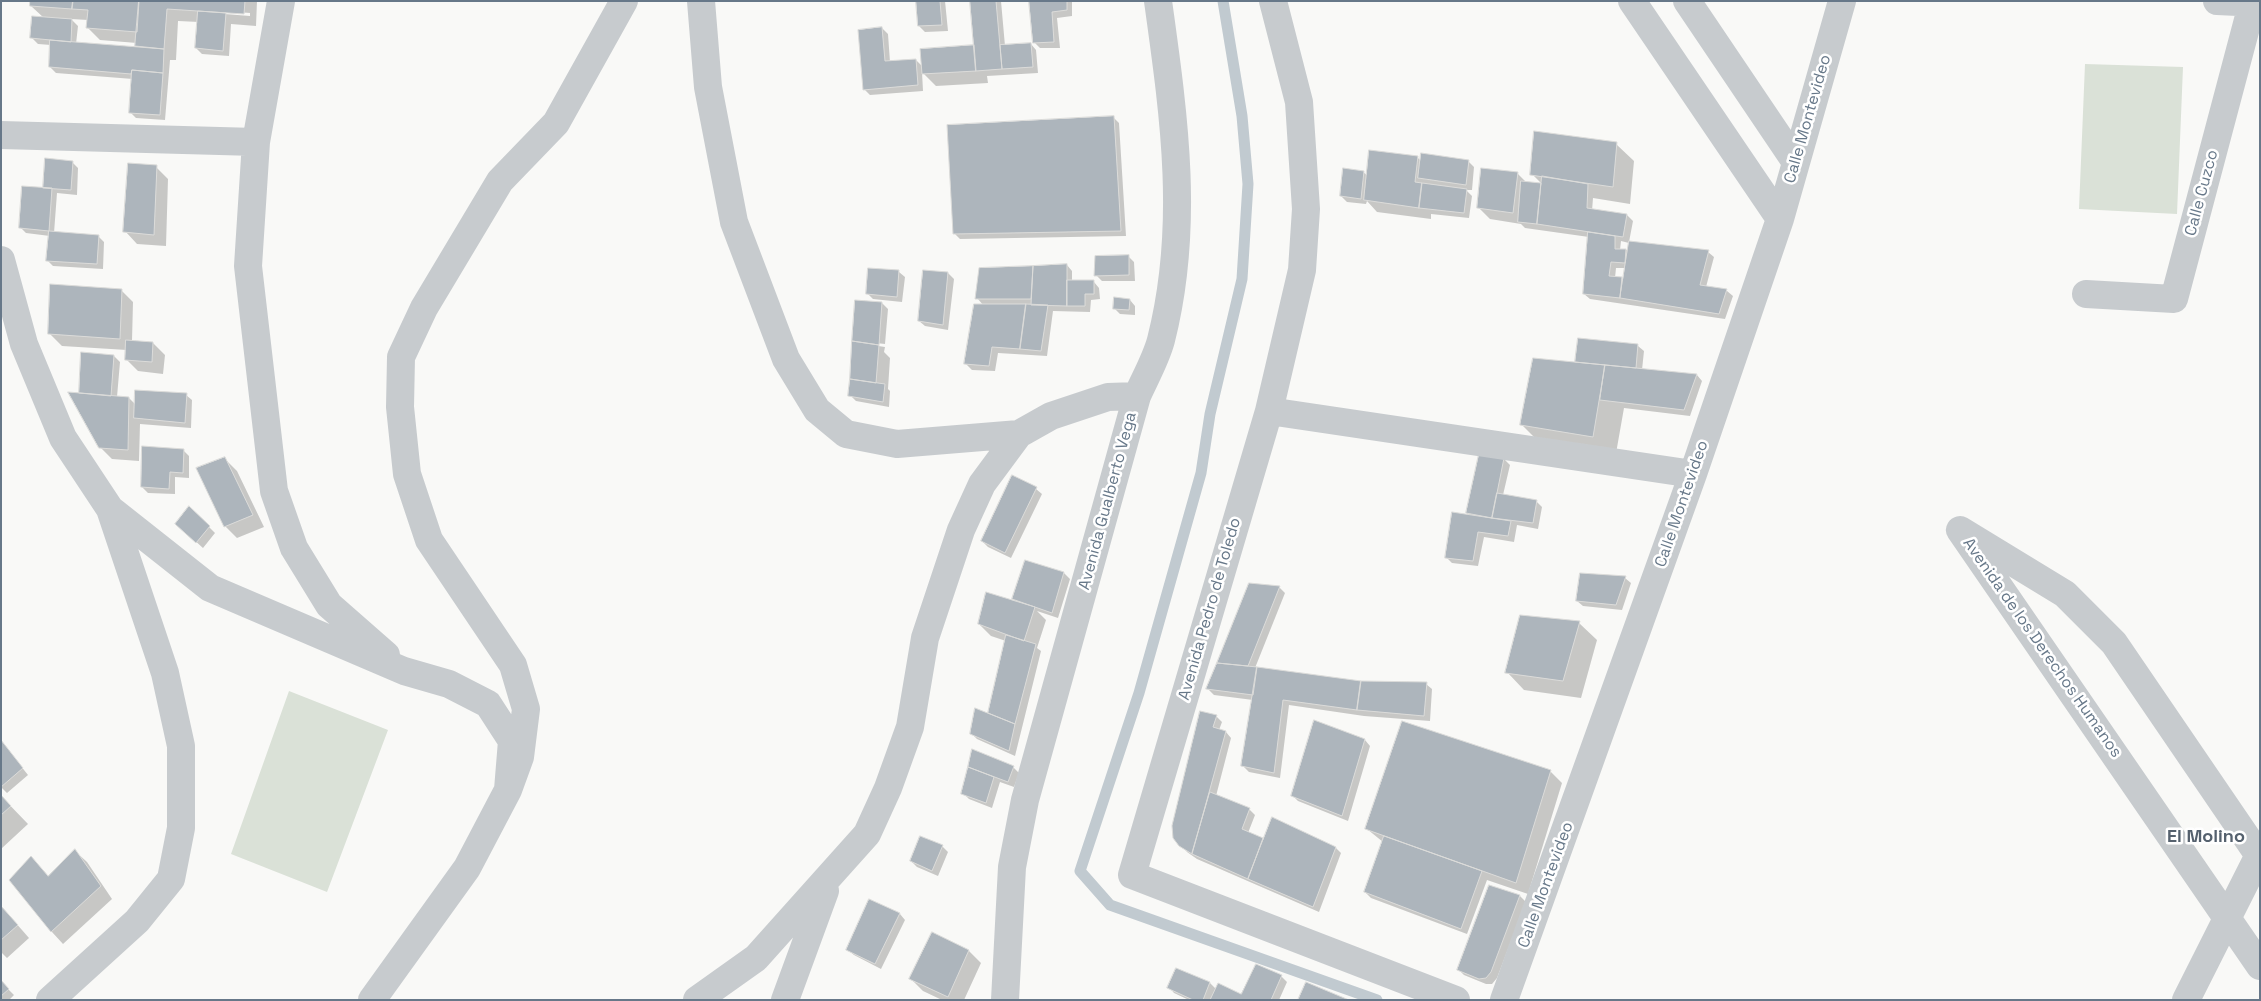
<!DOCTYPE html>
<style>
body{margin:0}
#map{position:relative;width:2261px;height:1001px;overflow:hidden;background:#f9f9f7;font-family:"Space Grotesk",sans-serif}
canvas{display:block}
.frame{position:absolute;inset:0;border:2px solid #677889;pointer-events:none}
</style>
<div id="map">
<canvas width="2261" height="1001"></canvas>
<div class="frame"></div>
</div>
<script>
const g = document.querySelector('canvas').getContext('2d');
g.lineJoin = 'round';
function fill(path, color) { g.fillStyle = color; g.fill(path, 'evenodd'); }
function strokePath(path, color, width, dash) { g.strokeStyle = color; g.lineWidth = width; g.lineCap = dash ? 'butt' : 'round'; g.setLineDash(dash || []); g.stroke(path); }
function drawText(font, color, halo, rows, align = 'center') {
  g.font = font + ' "Space Grotesk",sans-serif'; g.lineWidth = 5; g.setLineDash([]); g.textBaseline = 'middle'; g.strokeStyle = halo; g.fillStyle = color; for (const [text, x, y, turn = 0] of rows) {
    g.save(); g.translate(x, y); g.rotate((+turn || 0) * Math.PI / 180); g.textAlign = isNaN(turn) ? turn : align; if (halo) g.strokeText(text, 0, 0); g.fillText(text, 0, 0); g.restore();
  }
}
const green = new Path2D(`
 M 2085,64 L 2183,67 L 2177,214 L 2079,209 Z
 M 289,691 L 388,730 L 327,892 L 231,854 Z`);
const shadow = new Path2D(`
 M 31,1 L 257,1 L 256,26 L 231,24 L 229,56 L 202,54 L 196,48 L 199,22 L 178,21 L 176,60 L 170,60 L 165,120 L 136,118 L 131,113 L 133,79 L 56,73 L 50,67 L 51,45 L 38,44 L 32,38 L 44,18 L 31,6 ZM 223,11 L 250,13 L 250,16 L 225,14 ZM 71,19 L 88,20 L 88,28 L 100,40 L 137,43 L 139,48 L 76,44 L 78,26 Z
 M 917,1 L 945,1 L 948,31 L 925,32 L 919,26 Z
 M 971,1 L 1001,1 L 1005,46 L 1031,44 L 1036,50 L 1038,73 L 987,76 L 988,83 L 936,86 L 922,72 L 923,91 L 870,95 L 864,89 L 882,28 L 888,34 L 890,62 L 916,60 L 923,67 L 975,46 Z
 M 1031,1 L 1072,1 L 1072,16 L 1057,18 L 1060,48 L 1040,48 L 1034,42 Z
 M 1113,117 L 1119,123 L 1126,236 L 960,239 L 955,234 Z
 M 1616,144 L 1634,161 L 1630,204 L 1593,198 L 1592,211 L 1627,215 L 1633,221 L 1629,242 L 1708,252 L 1714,257 L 1706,287 L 1727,291 L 1733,296 L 1725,319 L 1590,299 L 1584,294 L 1589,237 L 1525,228 L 1521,224 L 1490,219 L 1478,207 L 1518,174 L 1527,183 L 1543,185 L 1532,174 ZM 1621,241 L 1629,243 L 1627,250 L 1620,250 ZM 1616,268 L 1625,268 L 1624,281 L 1615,278 Z
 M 1417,157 L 1421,161 L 1468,161 L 1474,167 L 1472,190 L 1466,190 L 1472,196 L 1469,218 L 1431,214 L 1431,219 L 1377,212 L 1367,201 L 1366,204 L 1347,202 L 1341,196 L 1363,172 L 1368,176 Z
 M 72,162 L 78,168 L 77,195 L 57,193 L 54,233 L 98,236 L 104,242 L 103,269 L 53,266 L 47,260 L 50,236 L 26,233 L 20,227 L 44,189 Z
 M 156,167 L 168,179 L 166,246 L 137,244 L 125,231 Z
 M 1128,256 L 1134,262 L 1135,281 L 1102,281 L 1096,275 Z
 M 1067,265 L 1072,271 L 1072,282 L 1094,282 L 1099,288 L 1100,299 L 1091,300 L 1090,312 L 1053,311 L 1047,356 L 998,353 L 995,371 L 972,370 L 966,364 L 984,306 L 977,298 L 980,269 Z
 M 899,272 L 905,277 L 902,302 L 873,299 L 867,293 Z
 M 948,273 L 954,279 L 948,330 L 925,326 L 919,321 Z
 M 121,290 L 133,302 L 132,341 L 153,343 L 165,355 L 163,374 L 138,371 L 126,359 L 127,350 L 62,346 L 50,334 Z
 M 1130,300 L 1135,306 L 1135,315 L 1120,314 L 1114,308 Z
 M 856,302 L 882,303 L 888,309 L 885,344 L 858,341 L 858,343 L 885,347 L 884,352 L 890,358 L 888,389 L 890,391 L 889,407 L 856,401 L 850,395 Z
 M 1579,339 L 1638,346 L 1644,351 L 1642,370 L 1697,375 L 1702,381 L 1690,416 L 1624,408 L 1615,459 L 1544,447 L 1521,424 L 1577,363 Z
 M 114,356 L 120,362 L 117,397 L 129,398 L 136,405 L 186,395 L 192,400 L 191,428 L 140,424 L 139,461 L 112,459 L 100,447 L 83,395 Z
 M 183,450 L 189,456 L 189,478 L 175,477 L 175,494 L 148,493 L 142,487 Z
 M 1480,455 L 1504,459 L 1510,465 L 1503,495 L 1536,501 L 1542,507 L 1538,529 L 1517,525 L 1514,542 L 1484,537 L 1478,566 L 1452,563 L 1446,557 L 1467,515 Z
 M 225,459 L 237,471 L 264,527 L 237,538 L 225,526 Z
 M 1036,489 L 1042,494 L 1011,558 L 988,547 L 982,541 Z
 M 190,508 L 215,533 L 203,548 L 183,530 Z
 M 1026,561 L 1064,573 L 1070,579 L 1058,618 L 1037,611 L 1046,620 L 1037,648 L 1041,651 L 1015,756 L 977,739 L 971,733 L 989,714 L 1006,641 L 991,636 L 979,624 L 1017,603 L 1013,599 Z
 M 1625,578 L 1631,583 L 1622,610 L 1583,606 L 1577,601 Z
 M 1250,584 L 1279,587 L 1285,593 L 1255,668 L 1361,682 L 1426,684 L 1432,689 L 1430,721 L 1364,716 L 1289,705 L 1280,778 L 1249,772 L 1243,766 L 1253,700 L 1214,695 L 1208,689 Z
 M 1579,623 L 1597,640 L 1581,698 L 1524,690 L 1507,672 Z
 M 1216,716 L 1222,722 L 1219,730 L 1226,732 L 1231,738 L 1216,796 L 1249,809 L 1255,815 L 1248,833 L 1264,840 L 1336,848 L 1341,853 L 1319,912 L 1197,859 L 1187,852 L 1175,837 Z
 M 1365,740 L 1370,746 L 1348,821 L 1298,801 L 1292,795 Z
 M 1,741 L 28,775 L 7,793 L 1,787 Z
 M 973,751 L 1013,767 L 1019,773 L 1014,787 L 1000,782 L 992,808 L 969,799 L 963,793 Z
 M 1550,771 L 1562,783 L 1528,894 L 1487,880 L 1467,934 L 1371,898 L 1365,892 L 1383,842 L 1367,829 Z
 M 1,796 L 28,824 L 1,849 Z
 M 942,846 L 948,852 L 938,876 L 917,867 L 911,861 Z
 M 75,851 L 87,862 L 112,899 L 63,944 L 52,932 L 11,880 L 43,870 L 49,877 Z
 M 1490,886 L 1520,896 L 1526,902 L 1497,978 L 1492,984 L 1486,984 L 1464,975 L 1458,969 Z
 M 870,901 L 900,914 L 905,920 L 881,969 L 854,955 L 848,950 Z
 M 1,906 L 29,938 L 7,958 L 1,952 Z
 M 933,933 L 969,951 L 981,963 L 964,1000 L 942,1000 L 923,991 L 911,979 Z
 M 1177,970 L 1210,983 L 1216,989 L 1242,996 L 1281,976 L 1287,982 L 1279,1000 L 1189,1000 L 1174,993 L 1169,987 Z
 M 1,982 L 14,995 L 9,1000 L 1,1000 Z`);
const stream = new Path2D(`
 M 1223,1 L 1242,116 L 1248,184 L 1242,279 L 1210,414 L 1201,473 L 1139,693 L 1080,871 L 1110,905 L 1377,1000`);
const building = new Path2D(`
 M 30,1 L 73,1 L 72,9 L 30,6 Z
 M 73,1 L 139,1 L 137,32 L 86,28 L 88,10 L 72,9 Z
 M 139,1 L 245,1 L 244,14 L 167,9 L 164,49 L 135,46 Z
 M 916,1 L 940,1 L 942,25 L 918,26 Z
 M 970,1 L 996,1 L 1002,69 L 976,71 Z
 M 1029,1 L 1067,1 L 1067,10 L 1052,12 L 1054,42 L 1033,43 Z
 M 198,11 L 226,13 L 223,51 L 195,48 Z
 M 32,16 L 72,19 L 71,42 L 30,38 Z
 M 882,27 L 885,61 L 916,59 L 918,85 L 863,90 L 858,30 Z
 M 50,40 L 164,49 L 163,73 L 132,70 L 131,74 L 49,67 Z
 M 1031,43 L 1033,67 L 1002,69 L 1000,45 Z
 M 974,45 L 976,71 L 922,74 L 920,49 Z
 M 132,70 L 163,73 L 160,115 L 129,113 Z
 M 1114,116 L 1121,231 L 953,234 L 947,125 Z
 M 1534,131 L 1617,142 L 1613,187 L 1530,175 Z
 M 1369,150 L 1418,156 L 1415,182 L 1422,183 L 1419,208 L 1364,200 Z
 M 1421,153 L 1469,160 L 1466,185 L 1418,178 Z
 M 45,158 L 73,161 L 71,190 L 43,188 Z
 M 128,163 L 157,165 L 154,235 L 123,232 Z
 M 1343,168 L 1364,171 L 1361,199 L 1340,196 Z
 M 1481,168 L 1518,172 L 1513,213 L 1477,208 Z
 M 1542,176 L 1588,184 L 1587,208 L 1627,214 L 1623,237 L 1537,224 Z
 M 1521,181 L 1541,183 L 1537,224 L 1518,222 Z
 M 1422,183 L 1467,189 L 1464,213 L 1419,208 Z
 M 22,186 L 52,188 L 49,231 L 19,228 Z
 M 49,231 L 99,235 L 97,264 L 46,261 Z
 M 1588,232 L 1615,236 L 1615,249 L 1626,249 L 1625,263 L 1611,262 L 1609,276 L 1622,277 L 1620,298 L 1583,294 Z
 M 1629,241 L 1709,250 L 1700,285 L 1727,289 L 1719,314 L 1620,298 Z
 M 1129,255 L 1129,275 L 1094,276 L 1095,256 Z
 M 1067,264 L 1067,306 L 1031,305 L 1033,266 Z
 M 1033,266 L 1031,299 L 975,299 L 979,268 Z
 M 868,268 L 899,270 L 897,297 L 866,294 Z
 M 923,270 L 948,272 L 943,325 L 918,321 Z
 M 1067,280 L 1094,280 L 1094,294 L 1085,294 L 1085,306 L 1067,306 Z
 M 50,284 L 122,289 L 120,339 L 48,334 Z
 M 1114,297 L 1130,299 L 1129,310 L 1113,309 Z
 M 855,300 L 882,302 L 879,345 L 852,341 Z
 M 974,304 L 1026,304 L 1020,349 L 992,347 L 989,366 L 964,364 Z
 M 1026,304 L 1048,305 L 1041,351 L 1020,349 Z
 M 1578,338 L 1638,344 L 1636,368 L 1575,362 Z
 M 126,340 L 153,342 L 152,362 L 125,360 Z
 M 852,341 L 879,345 L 876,383 L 850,379 Z
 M 81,352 L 114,355 L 111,396 L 79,393 Z
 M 1533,358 L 1605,365 L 1593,437 L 1520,425 Z
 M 1605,365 L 1636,368 L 1697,374 L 1684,410 L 1600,400 Z
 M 850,379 L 885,384 L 883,402 L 848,396 Z
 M 135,390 L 187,393 L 185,423 L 134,418 Z
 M 68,392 L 129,397 L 128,450 L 99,448 Z
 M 142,446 L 184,449 L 183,473 L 170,472 L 169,489 L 141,487 Z
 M 1479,454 L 1504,458 L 1492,518 L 1466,513 Z
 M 225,457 L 253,515 L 224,527 L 196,468 Z
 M 1012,475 L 1037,487 L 1005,553 L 981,541 Z
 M 1497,493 L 1537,500 L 1533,523 L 1492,518 Z
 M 189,506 L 210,526 L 196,543 L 175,524 Z
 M 1452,512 L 1511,521 L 1508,536 L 1478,532 L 1473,561 L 1445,558 Z
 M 1025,560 L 1064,572 L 1052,613 L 1012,599 Z
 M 1580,573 L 1626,576 L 1616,605 L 1576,601 Z
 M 1249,583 L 1280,586 L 1248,666 L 1217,663 Z
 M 986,592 L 1035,607 L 1024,641 L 978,624 Z
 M 1520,615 L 1580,621 L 1563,681 L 1505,673 Z
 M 1006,635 L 1036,644 L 1015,724 L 988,713 Z
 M 1217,663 L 1257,667 L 1253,695 L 1206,689 Z
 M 1257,667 L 1361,681 L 1357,710 L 1283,700 L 1274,773 L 1241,766 Z
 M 1361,681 L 1427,682 L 1424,716 L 1357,710 Z
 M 975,708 L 1015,724 L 1009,751 L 970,734 Z
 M 1200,711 L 1217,715 L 1213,727 L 1226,731 L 1192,854 L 1179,846 L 1173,838 L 1172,826 Z
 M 1314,720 L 1365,739 L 1342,816 L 1291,796 Z
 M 1402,721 L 1551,770 L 1516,883 L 1365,829 Z
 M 1,740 L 23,768 L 1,787 Z
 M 972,749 L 1014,766 L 1008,782 L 968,767 Z
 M 968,767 L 994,777 L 986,803 L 961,794 Z
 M 1210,792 L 1250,808 L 1242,829 L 1263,838 L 1248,879 L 1192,854 Z
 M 1,795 L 11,806 L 1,815 Z
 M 1272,817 L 1336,847 L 1313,907 L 1248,879 Z
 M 920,836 L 943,845 L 932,871 L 910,861 Z
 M 1384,836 L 1482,871 L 1461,929 L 1364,892 Z
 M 75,849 L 101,886 L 51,932 L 9,880 L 31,856 L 48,876 Z
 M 1489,885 L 1520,895 L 1491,972 L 1486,978 L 1479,979 L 1457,970 Z
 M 869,899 L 900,913 L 875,964 L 846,950 Z
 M 1,906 L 18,925 L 1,940 Z
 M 932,932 L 969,950 L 948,997 L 909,979 Z
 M 1256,964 L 1282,975 L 1271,1000 L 1210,1000 L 1218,983 L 1241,994 Z
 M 1176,968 L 1210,982 L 1203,1000 L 1193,1000 L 1167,988 Z
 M 1,980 L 9,989 L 1,996 Z
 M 1306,982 L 1349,1000 L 1298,1000 Z`);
const minor = new Path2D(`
 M 281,1 L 256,142 L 248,266 L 274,491 L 294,548 L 329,605 L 386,655
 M 701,1 L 708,87 L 734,222 L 786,359 L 817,410 L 846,434 L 897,444 L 1019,434
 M 1273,1 L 1299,102 L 1306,209 L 1302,270 L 1269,411 L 1132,875 L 1456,1000
 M 1632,1 L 1780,219
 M 1687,1 L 1795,161
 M 2217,1 L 2260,3
 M 1,135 L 256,142
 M 1,260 L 24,344 L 63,438 L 110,509 L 165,673 L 181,746 L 181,828 L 171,879 L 137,921 L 50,1000
 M 2086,294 L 2174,299 L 2253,1
 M 1269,411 L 1693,474
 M 110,509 L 210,588 L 404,671 L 449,684 L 488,704 L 512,741 L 508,790 L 467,868 L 372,1000
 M 508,790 L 520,757 L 526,709 L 513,665 L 429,540 L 407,474 L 400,407 L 401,357 L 424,308 L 500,181 L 556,123 L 624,1
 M 2260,857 L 2114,643 L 2065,594 L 1960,530 L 2260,966
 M 697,1000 L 756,958 L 867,834 L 888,788 L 910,727 L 925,638 L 961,530 L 982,484 L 1019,434 L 1051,416 L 1108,397 L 1137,396
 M 785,1000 L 825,891
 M 1005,1000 L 1012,867 L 1025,800 L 1137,396 C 1145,378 1156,359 1161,340 C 1190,226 1174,116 1158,1
 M 1504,1000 L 1693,474 L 1780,219 L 1842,1
 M 2186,1000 L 2260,853`);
const streetNames = [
 ["Calle Montevideo",1808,119,-74],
 ["Calle Cuzco",2202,193,-75],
 ["Avenida Gualberto Vega",1108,501,-75],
 ["Calle Montevideo",1682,504,-71],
 ["Avenida Pedro de Toledo",1210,609,-74],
 ["Avenida de los Derechos Humanos",2042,648,55],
 ["Calle Montevideo",1546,885,-70]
];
const neighbourhoodNames = [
 ["El Molino",2206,837]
];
fill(green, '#dae1d7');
fill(shadow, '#0003');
strokePath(stream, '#c1cad0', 11);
fill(building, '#adb5bc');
strokePath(building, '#dbdbd9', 1);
strokePath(minor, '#c7cbce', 28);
drawText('16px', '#677889', '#fff', streetNames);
drawText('bold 18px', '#55616e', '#fff', neighbourhoodNames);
</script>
